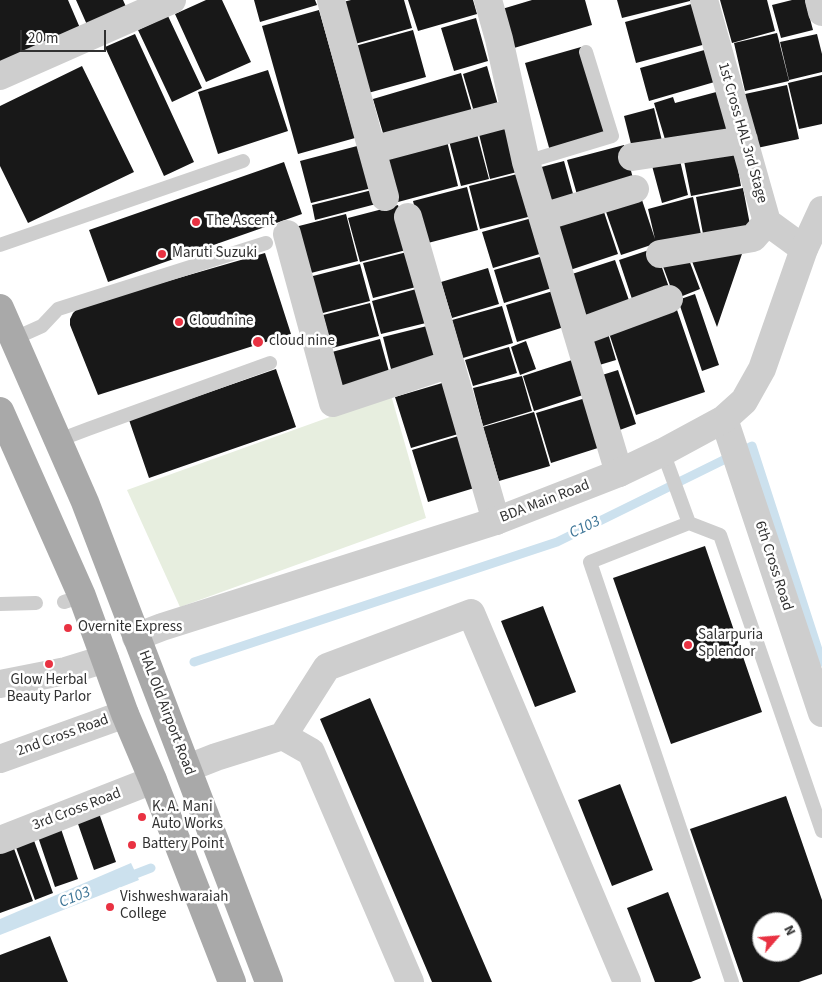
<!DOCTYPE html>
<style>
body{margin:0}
#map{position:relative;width:822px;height:982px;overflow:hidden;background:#fff;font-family:"Source Sans 3",sans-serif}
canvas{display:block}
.north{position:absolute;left:752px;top:912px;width:50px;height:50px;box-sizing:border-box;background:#fff;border:1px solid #adadad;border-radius:50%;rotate:63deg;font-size:14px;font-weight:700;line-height:20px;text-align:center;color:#313131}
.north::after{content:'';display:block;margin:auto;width:18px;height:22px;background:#e93242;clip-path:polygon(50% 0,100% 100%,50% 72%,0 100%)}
.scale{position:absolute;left:20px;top:30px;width:86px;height:22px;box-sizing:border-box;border:2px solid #313131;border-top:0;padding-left:6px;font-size:15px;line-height:18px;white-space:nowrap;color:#313131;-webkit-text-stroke:4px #fff;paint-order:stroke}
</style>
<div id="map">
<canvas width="822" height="982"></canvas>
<div class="north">N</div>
<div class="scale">20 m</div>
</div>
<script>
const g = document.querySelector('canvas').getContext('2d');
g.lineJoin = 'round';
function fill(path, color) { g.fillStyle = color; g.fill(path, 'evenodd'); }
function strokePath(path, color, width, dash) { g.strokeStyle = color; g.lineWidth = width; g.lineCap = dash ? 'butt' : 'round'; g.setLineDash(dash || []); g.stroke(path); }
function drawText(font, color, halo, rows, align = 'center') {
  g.font = font + ' "Source Sans 3",sans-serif'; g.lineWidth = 5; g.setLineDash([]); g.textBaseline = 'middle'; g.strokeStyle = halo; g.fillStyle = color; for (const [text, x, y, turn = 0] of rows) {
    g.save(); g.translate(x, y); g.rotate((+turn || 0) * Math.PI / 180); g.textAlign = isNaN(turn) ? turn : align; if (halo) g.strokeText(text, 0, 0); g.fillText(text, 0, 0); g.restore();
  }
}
const green = new Path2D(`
 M 391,395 L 426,518 L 180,607 L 127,490 Z`);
const water = new Path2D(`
 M 131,863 L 139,880 L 0,935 L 0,919 Z`);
const stream = new Path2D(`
 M 194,662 L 557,542 L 752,446 L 822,662
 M 125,878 L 151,868`);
const building = new Path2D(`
 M 0,0 L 68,0 L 80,28 L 0,65 Z
 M 76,0 L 123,0 L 127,9 L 88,27 Z
 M 206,0 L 222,0 L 251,62 L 206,82 L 175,14 Z
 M 254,0 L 315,0 L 317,5 L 260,22 Z
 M 351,0 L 404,0 L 412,28 L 355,44 L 343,2 Z
 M 408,0 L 473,0 L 477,14 L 418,31 Z
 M 532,0 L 585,0 L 592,25 L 514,48 L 502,9 Z
 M 617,0 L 690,0 L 690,1 L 622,18 Z
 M 720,0 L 767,0 L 775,31 L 732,43 Z
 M 792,0 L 805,0 L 813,30 L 781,38 L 772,5 Z
 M 695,3 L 706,44 L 636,63 L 625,22 Z
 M 319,10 L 355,138 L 298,154 L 262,26 Z
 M 168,16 L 202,88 L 172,102 L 138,30 Z
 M 476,18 L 488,61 L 454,71 L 441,28 Z
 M 413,30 L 426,77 L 368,93 L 355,46 Z
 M 777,33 L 789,81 L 745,91 L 734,43 Z
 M 135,34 L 194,162 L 164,176 L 105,47 Z
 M 817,34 L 822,54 L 822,72 L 789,80 L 780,42 Z
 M 581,47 L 606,135 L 550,151 L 525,63 Z
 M 708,49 L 718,81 L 649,101 L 640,68 Z
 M 82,66 L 134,172 L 28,223 L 0,166 L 0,106 Z
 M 487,66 L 498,105 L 474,112 L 463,74 Z
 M 268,70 L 288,131 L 218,154 L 198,92 Z
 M 461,73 L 473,115 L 385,140 L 373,99 Z
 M 822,75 L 822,124 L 799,129 L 788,83 Z
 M 787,85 L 799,139 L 757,148 L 745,94 Z
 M 720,91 L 734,136 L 667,146 L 654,103 L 673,97 L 675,103 Z
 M 654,108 L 663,145 L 633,152 L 624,116 Z
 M 508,122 L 521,171 L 490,179 L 478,130 Z
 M 476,130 L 489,179 L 461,186 L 448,137 Z
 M 446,137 L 458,186 L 398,202 L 385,153 Z
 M 361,145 L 372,188 L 311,203 L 300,161 Z
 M 624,145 L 634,182 L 578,198 L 567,160 Z
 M 734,146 L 741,186 L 691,196 L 683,156 Z
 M 679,156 L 688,195 L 662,203 L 651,162 Z
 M 564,161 L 575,201 L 545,208 L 534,169 Z
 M 284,162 L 302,214 L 108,282 L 89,230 Z
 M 521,173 L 532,216 L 480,229 L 469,186 Z
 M 467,187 L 478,230 L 424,244 L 413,201 Z
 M 743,188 L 751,230 L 704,239 L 696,197 Z
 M 372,190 L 376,204 L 315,220 L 312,205 Z
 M 640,194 L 655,239 L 648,209 L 693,197 L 702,239 L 657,243 L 621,255 L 604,206 Z
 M 398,205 L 410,249 L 360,262 L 348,218 Z
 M 602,206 L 618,254 L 567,271 L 551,223 Z
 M 346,214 L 358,261 L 307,274 L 295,227 Z
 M 532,218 L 543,253 L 493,268 L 482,232 Z
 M 655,248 L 671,293 L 634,305 L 619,260 Z
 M 744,248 L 717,327 L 690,256 Z
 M 411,251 L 420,286 L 373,298 L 363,263 Z
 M 686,252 L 700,289 L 675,299 L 661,261 Z
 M 265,253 L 291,334 L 98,395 L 70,325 L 70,319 L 73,313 L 78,308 L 85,305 Z
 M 543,256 L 552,288 L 504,303 L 494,270 Z
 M 615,260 L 631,306 L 584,321 L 569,275 Z
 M 360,264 L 370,301 L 319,314 L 309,277 Z
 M 488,268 L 499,304 L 452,318 L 441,282 Z
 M 420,288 L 430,322 L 381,334 L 372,301 Z
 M 553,291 L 564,327 L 517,342 L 506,305 Z
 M 695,294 L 719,365 L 702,371 L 678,300 Z
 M 370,303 L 379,336 L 332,348 L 323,315 Z
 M 502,306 L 513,343 L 463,358 L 452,320 Z
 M 676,307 L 705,392 L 636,415 L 608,330 Z
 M 431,325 L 441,360 L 392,373 L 383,337 Z
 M 607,330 L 616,360 L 596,366 L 586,337 Z
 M 380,339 L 390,375 L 342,388 L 332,352 Z
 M 526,341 L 536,369 L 520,375 L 511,347 Z
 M 509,347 L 517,373 L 473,386 L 465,360 Z
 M 575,359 L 586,394 L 534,411 L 523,376 Z
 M 276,369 L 296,427 L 149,478 L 129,420 Z
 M 618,370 L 636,424 L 617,431 L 599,376 Z
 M 522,376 L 532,411 L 483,426 L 473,388 Z
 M 449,381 L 465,432 L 411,448 L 395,397 Z
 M 589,397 L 604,446 L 551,463 L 536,413 Z
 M 534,412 L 550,466 L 499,481 L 483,427 Z
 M 465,434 L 481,486 L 428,502 L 412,450 Z
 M 705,546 L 762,712 L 671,744 L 613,578 Z
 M 543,606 L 576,692 L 535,707 L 501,621 Z
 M 370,698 L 492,982 L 432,982 L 320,719 Z
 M 620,784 L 653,870 L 612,886 L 578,800 Z
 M 786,796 L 822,900 L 822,974 L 799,982 L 743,982 L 690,829 ZM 762,922 L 792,922 L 792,952 L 762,952 Z
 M 99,813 L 116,862 L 94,870 L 77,821 Z
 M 60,826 L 78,879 L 55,887 L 37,834 Z
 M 32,835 L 53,893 L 35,900 L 14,842 Z
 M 12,843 L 33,901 L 0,913 L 0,847 Z
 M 668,892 L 701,978 L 691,982 L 655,982 L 627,908 Z
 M 50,936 L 68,982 L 0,982 L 0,955 Z`);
const service = new Path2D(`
 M 526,162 L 612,136 L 586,52
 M 0,245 L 243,161
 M 13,339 L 42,326 L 58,309 L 266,243
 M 59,440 L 88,429 L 270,363
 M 663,452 L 689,523
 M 64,602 L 82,596
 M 0,604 L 36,603
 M 732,982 L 590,562 L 689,523 L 720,535 L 822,831`);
const minor = new Path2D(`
 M 331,0 L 385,197
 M 488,0 L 499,39 L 526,162 L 619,473
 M 704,0 L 767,222 L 804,249
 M 819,0 L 822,12
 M 0,76 L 172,0
 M 372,150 L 515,112
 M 632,157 L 744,140
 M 408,217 L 496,521
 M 543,217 L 635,189
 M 287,234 L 333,403 L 450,364
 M 660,254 L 753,238 L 767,222
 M 577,333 L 669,299
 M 724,419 L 822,713
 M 0,684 L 66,671 L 105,659
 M 283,736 L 311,752 L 410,982
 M 0,759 L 125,714
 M 188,768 L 216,757 L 283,736 L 327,667 L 471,613 L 627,982
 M 0,840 L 153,780`);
const tertiary = new Path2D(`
 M 136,637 L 162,627 L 496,521 L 619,473 L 663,452 L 724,419 L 744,401 L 762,369 L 804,249 L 822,210`);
const primary = new Path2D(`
 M 0,308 L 85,502 L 269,982
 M 0,411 L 82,596 L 105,659 L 125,714 L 153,780 L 232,982`);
const markers = [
 [196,222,5,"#e93242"],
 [162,254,5,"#e93242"],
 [179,322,5,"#e93242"],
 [258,342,6,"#e93242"],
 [68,628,5,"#e93242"],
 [688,645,5,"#e93242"],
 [49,664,5,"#e93242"],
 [142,817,5,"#e93242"],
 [132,845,5,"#e93242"],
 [110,907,5,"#e93242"]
];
const streetNames = [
 ["1st Cross HAL 3rd Stage",742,133,74],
 ["BDA Main Road",545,502,-21],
 ["6th Cross Road",773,566,72],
 ["HAL Old Airport Road",166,713,69],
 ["2nd Cross Road",63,736,-20],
 ["3rd Cross Road",77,810,-21]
];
const poiNames = [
 ["The Ascent",206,222],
 ["Maruti Suzuki",172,254],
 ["Cloudnine",189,322],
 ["cloud nine",269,342],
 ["Overnite Express",78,628],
 ["Salarpuria",698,636],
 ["Splendor",698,653],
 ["Glow Herbal",49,681,"center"],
 ["Beauty Parlor",49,698,"center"],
 ["K. A. Mani",152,808],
 ["Auto Works",152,825],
 ["Battery Point",142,845],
 ["Vishweshwaraiah",120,898],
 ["College",120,915]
];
const waterNames = [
 ["C103",585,528,-26],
 ["C103",75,898,-22]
];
fill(green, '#e7eedf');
fill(water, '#cce1ee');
strokePath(stream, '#cce1ee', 9);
fill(building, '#181818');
strokePath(service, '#cecece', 14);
strokePath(minor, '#cecece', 28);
strokePath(tertiary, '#cecece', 28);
strokePath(primary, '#a9a9a9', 28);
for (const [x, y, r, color] of markers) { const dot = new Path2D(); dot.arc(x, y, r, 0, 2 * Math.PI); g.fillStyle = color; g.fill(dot); strokePath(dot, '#fff', 2); }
drawText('15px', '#313131', '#fff', streetNames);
drawText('15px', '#313131', '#fff', poiNames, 'left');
drawText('italic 16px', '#3c7496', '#fff', waterNames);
</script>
